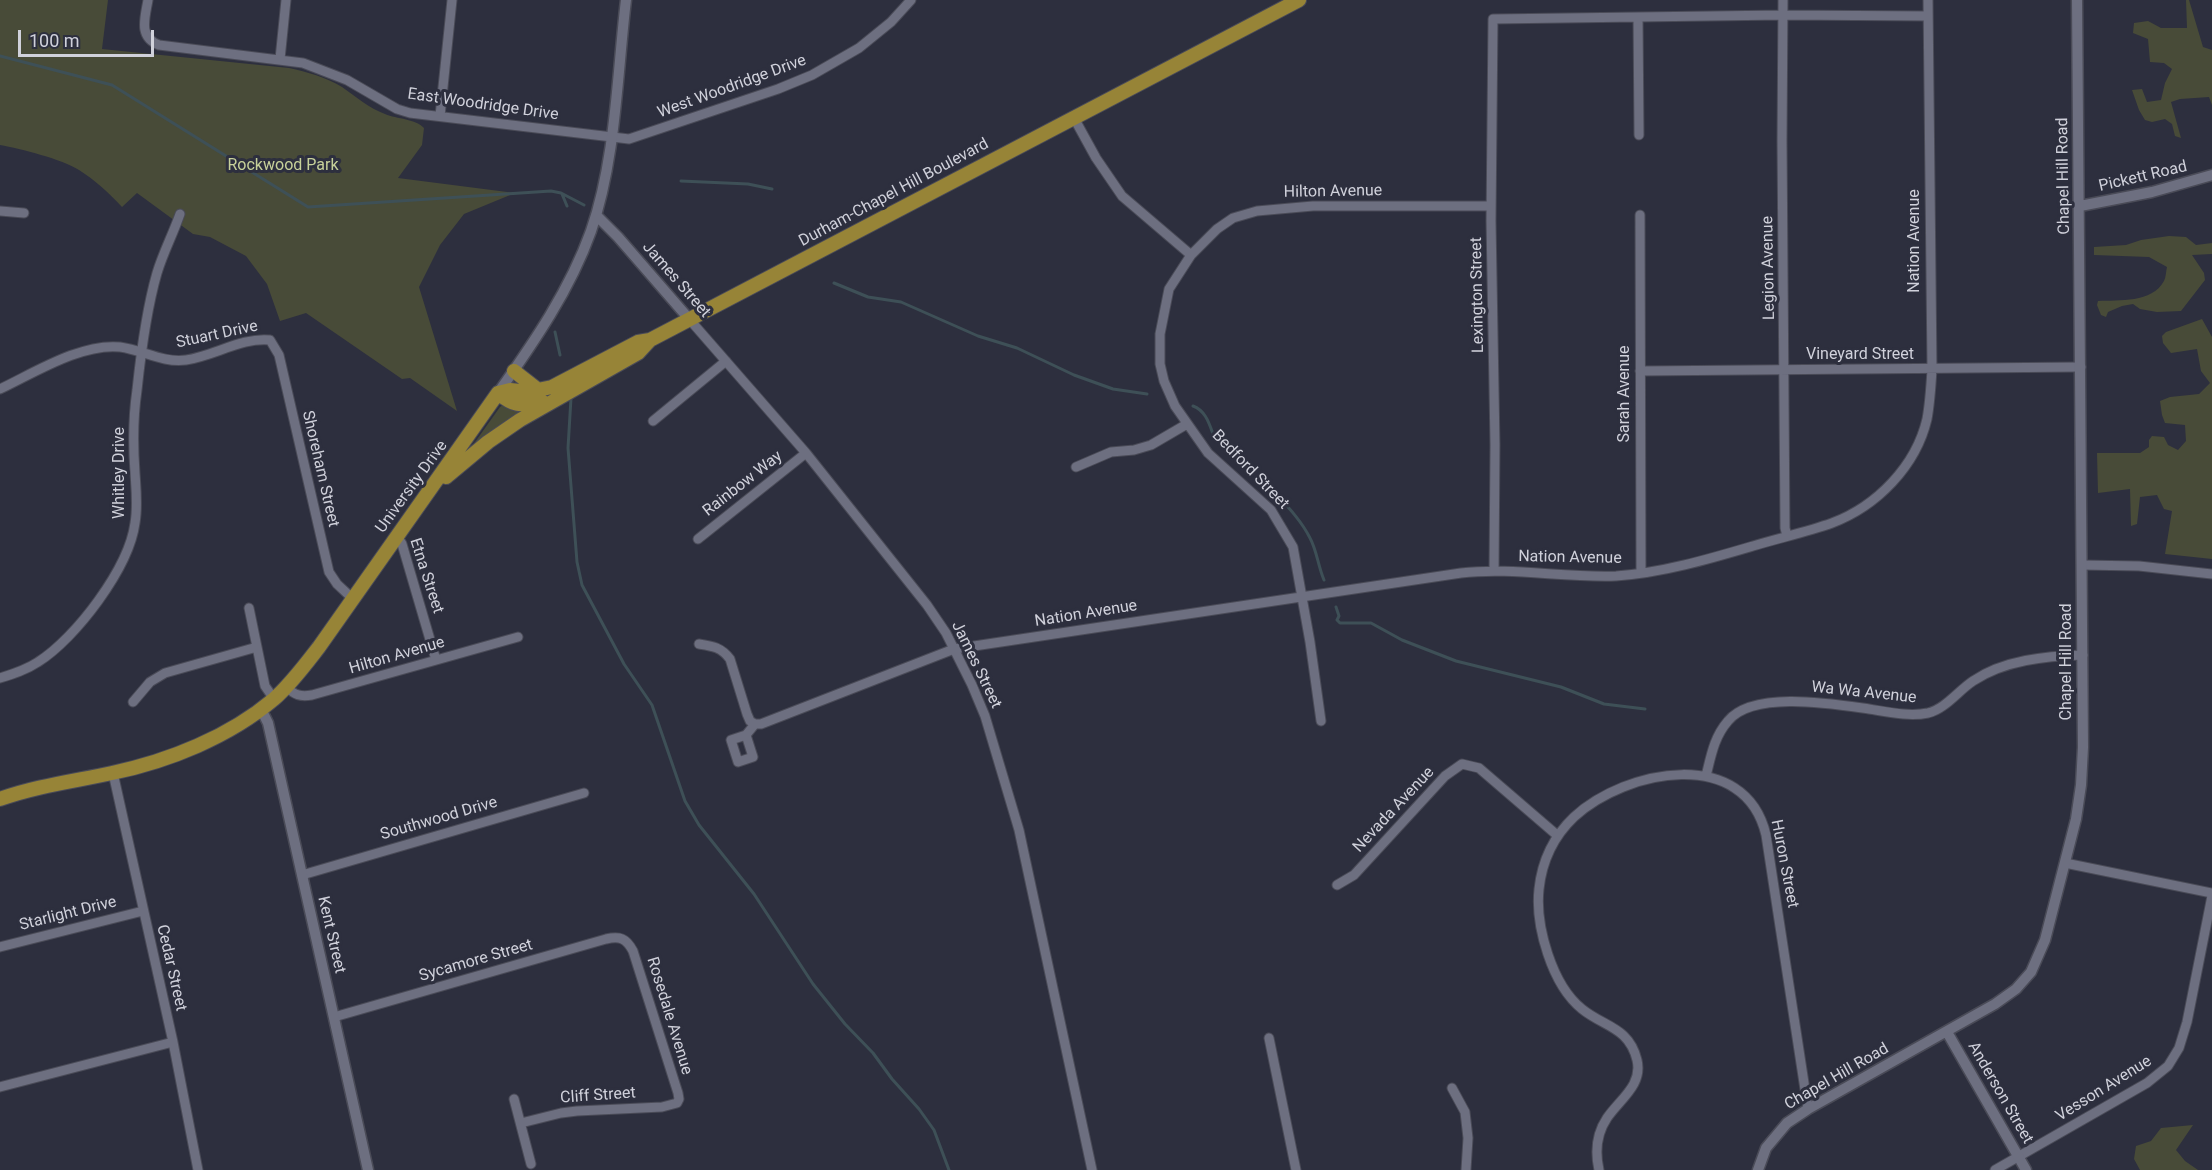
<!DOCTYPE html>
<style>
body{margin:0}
#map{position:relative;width:2212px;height:1170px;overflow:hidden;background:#2d2f3e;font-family:Roboto,sans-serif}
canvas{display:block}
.scale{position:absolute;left:18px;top:30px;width:136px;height:27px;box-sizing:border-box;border:3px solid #d0d1db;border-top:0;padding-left:8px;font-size:18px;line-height:21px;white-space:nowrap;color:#d0d1db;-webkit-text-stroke:4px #2d2f3e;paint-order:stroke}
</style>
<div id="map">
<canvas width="2212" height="1170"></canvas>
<div class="scale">100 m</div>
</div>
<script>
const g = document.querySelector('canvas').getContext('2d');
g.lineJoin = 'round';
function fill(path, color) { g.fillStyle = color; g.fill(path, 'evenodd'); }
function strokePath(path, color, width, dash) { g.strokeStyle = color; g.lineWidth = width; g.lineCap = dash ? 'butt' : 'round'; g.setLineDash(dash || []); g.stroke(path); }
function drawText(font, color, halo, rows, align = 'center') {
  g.font = font + ' Roboto,sans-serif'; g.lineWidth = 6; g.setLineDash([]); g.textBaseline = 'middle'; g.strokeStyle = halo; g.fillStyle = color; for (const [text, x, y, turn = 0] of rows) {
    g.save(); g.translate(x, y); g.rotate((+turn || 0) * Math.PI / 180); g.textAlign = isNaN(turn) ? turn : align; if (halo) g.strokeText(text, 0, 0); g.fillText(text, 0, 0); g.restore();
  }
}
const green = new Path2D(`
 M 0,0 L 108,0 L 102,49 L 289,68 C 307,72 326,77 342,87 C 356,97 369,108 385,114 C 397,119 416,119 424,128 L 422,145 L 398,178 L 515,193 L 464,214 L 440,245 L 419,287 L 457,411 L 410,378 L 402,379 L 306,313 L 280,321 L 267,284 L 246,256 L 210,237 L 193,234 L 137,193 L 122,207 C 109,193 95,180 79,170 C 62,159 21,149 0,145 Z
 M 2186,0 L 2189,0 L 2203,47 L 2212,50 L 2212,105 L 2209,97 L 2180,99 L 2171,102 L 2181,138 L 2175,136 L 2172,124 L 2165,119 L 2152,122 L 2145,120 L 2139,110 L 2132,90 L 2142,89 L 2147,102 L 2161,100 L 2165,83 L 2172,69 L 2164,63 L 2150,62 L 2148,39 L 2133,33 L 2134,23 L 2148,21 L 2161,28 L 2187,28 Z
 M 2169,236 L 2186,237 L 2196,245 L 2212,243 L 2212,254 L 2192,255 L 2204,273 L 2205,280 L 2181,311 L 2157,312 L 2140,309 L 2133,304 L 2122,306 L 2108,312 L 2106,317 L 2101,315 L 2097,305 L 2098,301 C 2119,300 2152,303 2164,281 C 2166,277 2166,271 2167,267 L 2149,257 L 2094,255 L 2094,247 L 2126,245 L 2141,240 Z
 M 2202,319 L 2212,337 L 2212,559 L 2165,554 L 2172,511 L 2164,509 L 2157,495 L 2140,497 L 2137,524 L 2131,526 L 2130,489 L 2098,493 L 2097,453 L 2140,453 L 2149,447 L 2149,440 L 2152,436 L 2164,437 L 2168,445 L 2178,450 L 2186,441 L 2185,425 L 2165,423 L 2162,415 L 2160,401 L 2170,397 L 2199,394 L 2210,383 L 2201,371 L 2197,349 L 2171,353 L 2163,343 L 2162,336 L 2166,332 Z
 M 503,405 L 528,412 L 468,452 L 500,407 Z
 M 2193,1125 L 2176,1150 L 2185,1161 L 2198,1170 L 2140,1170 L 2134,1159 L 2136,1146 L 2151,1141 L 2161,1128 Z`);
const stream = new Path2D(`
 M 0,56 L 112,85 L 308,207 L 551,191 L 561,193 L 584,205
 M 681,181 L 748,184 L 772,189
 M 562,194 L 567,206
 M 834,283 L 868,297 L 901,302 L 978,336 L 1017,348 L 1074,375 L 1113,389 L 1147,394
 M 555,332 L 560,355
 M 571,398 L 568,448 L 577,562 L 582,585 L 624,664 L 652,705 L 685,801 L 699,825 L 754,894 L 813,984 L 845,1024 L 873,1053 L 892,1079 L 919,1109 L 934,1130 L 949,1170
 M 1193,406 C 1207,411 1210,427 1215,439
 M 1274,492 C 1287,506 1301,520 1310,538 C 1317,551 1318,566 1324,580
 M 1336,607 L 1339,616 L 1337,620 L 1340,623 L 1371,623 L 1402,640 L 1456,661 L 1561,687 L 1604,704 L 1645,709`);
const minor = new Path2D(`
 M 148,0 C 145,18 138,37 159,45 L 303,63 L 347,80 L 397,109 L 410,113 L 629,139 L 778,89 L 812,75 L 859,48 L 891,22 L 911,0
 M 1783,0 L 1782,141 L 1785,528 L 1787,536
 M 1638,17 L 1639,135
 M 280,59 L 286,0
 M 440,116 L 452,0
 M 1074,118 L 1096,158 L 1122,196 L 1191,255
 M 0,211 L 24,213
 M 1640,215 L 1641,573
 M 690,320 L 806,453 L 927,605 L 946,633 L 972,685 L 985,716 L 1019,830 L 1092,1170
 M 1640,371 L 2081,367
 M 0,389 C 34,373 81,343 120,347 C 143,350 162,363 186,360 C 214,356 242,337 270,340 L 279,355 L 329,572 L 337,584 L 353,599
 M 653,421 L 726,361
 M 1076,467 L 1111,452 L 1134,450 L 1151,445 L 1187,424
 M 397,536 L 402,544 L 436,660
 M 698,539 L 806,453
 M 2082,565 L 2139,566 L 2212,574
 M 1494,570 L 1495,445 L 1491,221 L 1493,19 L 1783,15 L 1928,16
 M 249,608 L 265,686 L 274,699
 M 699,644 C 712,646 721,647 730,659 L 747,714 L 750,721 L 755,724
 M 0,678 C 13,674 26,670 38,662 C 76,638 129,568 135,523 C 138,506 136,489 135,473 C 133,446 133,417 137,390 C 141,352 146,311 157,273 C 163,253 173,234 180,214
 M 286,687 C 295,695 300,697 312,695 L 518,637
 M 133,702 L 150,682 L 165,673 L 257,647
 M 1321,721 L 1310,642 L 1293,547 L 1271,510 L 1208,453 L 1175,406 L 1164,381 L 1160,364 L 1160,334 L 1169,289 L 1191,255 L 1217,229 L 1233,218 L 1257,211 L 1313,206 L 1491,206
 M 755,724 L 761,724 L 954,649 L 1461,573 C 1512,567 1564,578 1616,576 C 1662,573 1709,559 1753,546 C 1779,538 1807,532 1832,523 C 1877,506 1916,466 1927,419 C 1930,403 1931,386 1932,369 L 1928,0
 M 746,735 L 753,757 L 738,762 L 731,740 L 746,735 L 755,724
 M 113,773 L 173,1042 L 198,1170
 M 1706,776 C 1711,756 1714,737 1728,721 C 1753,690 1834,704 1869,709 C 1888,712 1909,717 1928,713 C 1945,709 1958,691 1973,681 C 2004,660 2046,656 2083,655
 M 2065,863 L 2212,893
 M 302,875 L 584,793
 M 1337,885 L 1354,875 L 1445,776 L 1462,764 L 1479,768 L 1558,836
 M 0,947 L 143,911
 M 334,1017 L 606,939 C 620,936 626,938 633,951 L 678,1093 L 679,1099 L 677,1103 L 662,1107 L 577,1111 L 561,1113 L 521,1123
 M 1269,1038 L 1296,1170
 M 0,1087 L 173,1042
 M 1452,1088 L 1465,1112 L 1468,1138 L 1466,1170
 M 514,1099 L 531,1164
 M 1599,1170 C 1595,1152 1597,1133 1607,1118 C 1620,1099 1643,1085 1637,1060 C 1629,1027 1604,1027 1582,1009 C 1552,985 1535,926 1539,889 C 1542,861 1554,836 1574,817 C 1626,769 1745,746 1766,835 L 1808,1109
 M 1995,1170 L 2147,1083 L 2168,1066 L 2179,1048 L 2187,1022 L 2212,896`);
const tertiary = new Path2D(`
 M 2080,206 L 2152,192 L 2212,175
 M 596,215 L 618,237 L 690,320
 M 498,393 C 534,342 570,290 591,231 C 616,159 617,75 626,0
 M 261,709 L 268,723 L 368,1170
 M 1947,1032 L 2026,1170
 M 1758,1170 L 1766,1148 L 1787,1123 L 1808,1109 L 1995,1004 L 2016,989 L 2031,972 L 2045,940 L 2076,819 L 2081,785 L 2083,747 L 2077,0`);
const primary = new Path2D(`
 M 514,371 L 537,389
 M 498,393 L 510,390 L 528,392 L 552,387 L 638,342 L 650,340 L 1299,0
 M 498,393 C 516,408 522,405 543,402
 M 446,477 L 488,442 L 520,420 L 638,353 L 650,340
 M 0,799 C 36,786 75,781 112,773 C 169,761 229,737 274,699 C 291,684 305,665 319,647 L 498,393`);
const streetNames = [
 ["West Woodridge Drive",732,87,-20],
 ["East Woodridge Drive",483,105,8],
 ["Chapel Hill Road",2064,176,-91],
 ["Pickett Road",2143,177,-13],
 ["Hilton Avenue",1333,192,-1],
 ["Durham-Chapel Hill Boulevard",894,193,-28],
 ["Nation Avenue",1915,241,-90],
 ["Legion Avenue",1769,268,-91],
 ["James Street",676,280,49],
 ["Lexington Street",1478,295,-91],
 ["Stuart Drive",217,335,-12],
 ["Vineyard Street",1860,355],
 ["Sarah Avenue",1625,394,-90],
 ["Shoreham Street",320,469,77],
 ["Bedford Street",1250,470,46],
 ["Whitley Drive",120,473,-90],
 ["Rainbow Way",743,484,-38],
 ["University Drive",412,487,-54],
 ["Nation Avenue",1570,558,1],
 ["Etna Street",426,576,72],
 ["Nation Avenue",1086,614,-9],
 ["Hilton Avenue",397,656,-16],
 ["Chapel Hill Road",2067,662,-90],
 ["James Street",976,665,64],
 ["Wa Wa Avenue",1864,693,6],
 ["Nevada Avenue",1394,810,-47],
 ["Southwood Drive",439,819,-16],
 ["Huron Street",1784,864,79],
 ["Starlight Drive",68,914,-14],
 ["Kent Street",331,935,77],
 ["Sycamore Street",476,961,-16],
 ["Cedar Street",171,968,77],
 ["Rosedale Avenue",669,1016,73],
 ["Chapel Hill Road",1837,1077,-30],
 ["Vesson Avenue",2104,1089,-32],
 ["Anderson Street",2000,1093,60],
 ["Cliff Street",598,1096,-4]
];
const parkNames = [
 ["Rockwood Park",283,166]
];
fill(green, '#484b38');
strokePath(stream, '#3e5057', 3);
strokePath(minor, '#4a4b57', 11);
strokePath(tertiary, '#4a4b57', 13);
strokePath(primary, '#4a4b57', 16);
strokePath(minor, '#6d6f80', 9);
strokePath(tertiary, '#6d6f80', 10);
strokePath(primary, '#978437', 14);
drawText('16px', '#d0d1db', '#2d2f3e', streetNames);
drawText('16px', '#c7d19a', '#2d2f3e', parkNames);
</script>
